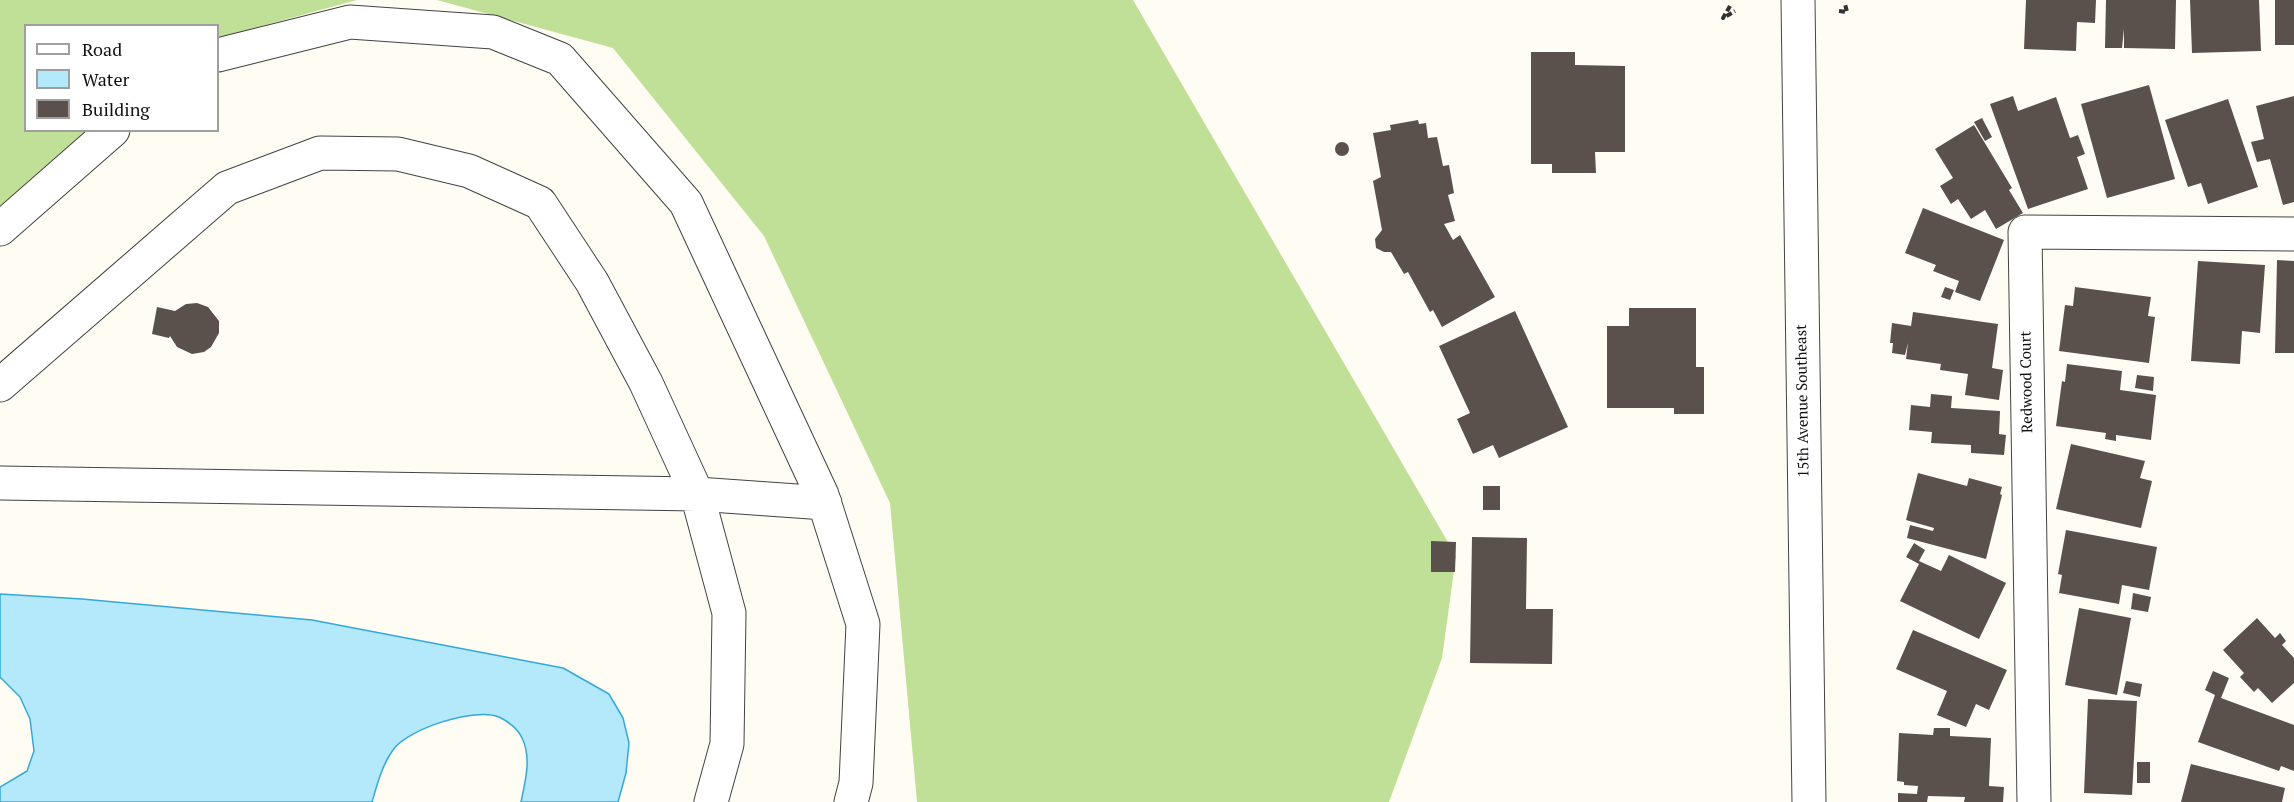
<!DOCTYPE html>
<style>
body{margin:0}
#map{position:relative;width:2294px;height:802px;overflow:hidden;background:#fffcf4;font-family:"PT Serif",serif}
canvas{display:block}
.legend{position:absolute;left:24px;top:24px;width:195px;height:108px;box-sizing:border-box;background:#fff;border:2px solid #9f9f9f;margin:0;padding:8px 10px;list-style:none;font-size:18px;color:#101010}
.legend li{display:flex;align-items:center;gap:12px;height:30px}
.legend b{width:30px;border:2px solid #9f9f9f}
</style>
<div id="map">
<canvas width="2294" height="802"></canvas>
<ul class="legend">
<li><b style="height:8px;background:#fff"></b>Road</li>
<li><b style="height:16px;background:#b4e8fb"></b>Water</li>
<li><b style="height:16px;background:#5a504c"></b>Building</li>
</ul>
</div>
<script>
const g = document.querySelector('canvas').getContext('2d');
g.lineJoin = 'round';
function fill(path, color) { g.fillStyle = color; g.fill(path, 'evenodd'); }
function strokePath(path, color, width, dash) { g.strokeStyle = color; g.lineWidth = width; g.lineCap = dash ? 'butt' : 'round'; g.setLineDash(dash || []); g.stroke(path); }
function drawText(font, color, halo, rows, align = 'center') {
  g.font = font + ' "PT Serif",serif'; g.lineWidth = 6; g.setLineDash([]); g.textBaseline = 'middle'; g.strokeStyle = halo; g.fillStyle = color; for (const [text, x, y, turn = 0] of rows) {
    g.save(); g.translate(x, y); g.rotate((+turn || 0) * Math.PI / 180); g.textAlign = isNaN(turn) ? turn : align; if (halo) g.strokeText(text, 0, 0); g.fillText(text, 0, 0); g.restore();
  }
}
const forest = new Path2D(`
 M 0,0 L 357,0 L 218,38 L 218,26 L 26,26 L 26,130 L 91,131 L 0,213 Z
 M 437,0 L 1133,0 L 1456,556 L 1442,658 L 1389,802 L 917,802 L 890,503 L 764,236 L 613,48 Z`);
const water = new Path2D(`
 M 0,594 L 82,599 L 312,620 L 563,668 L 609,694 L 623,718 L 629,743 L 626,773 L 618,802 L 521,802 C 525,782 532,758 522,738 C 518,729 508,721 499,717 C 475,707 407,729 393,750 C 382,765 377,785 372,802 L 0,802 L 0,787 L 27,771 L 34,751 L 30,719 L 20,697 L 0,677 Z`);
const building = new Path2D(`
 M 2026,0 L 2096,0 L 2095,23 L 2077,22 L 2076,51 L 2024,49 Z
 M 2106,0 L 2176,0 L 2175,49 L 2124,48 L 2124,29 L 2122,48 L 2105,48 Z
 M 2190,0 L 2259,0 L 2261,51 L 2192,53 Z
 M 2275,0 L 2294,0 L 2294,45 L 2275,45 Z
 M 1531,52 L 1575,52 L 1575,65 L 1625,66 L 1625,152 L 1595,152 L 1596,173 L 1552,173 L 1552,164 L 1531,164 Z
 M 2149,85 L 2175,179 L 2107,198 L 2081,104 Z
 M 2013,96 L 2018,111 L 2056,97 L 2070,138 L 2078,135 L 2085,154 L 2077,157 L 2088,189 L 2028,209 L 1990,104 Z
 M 2294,96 L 2294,202 L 2283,205 L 2270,159 L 2257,162 L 2251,142 L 2264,139 L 2256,106 Z
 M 2228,99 L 2258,187 L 2208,204 L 2201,183 L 2188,187 L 2165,120 Z
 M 1982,118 L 1992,137 L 1985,141 L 1974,122 Z
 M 1418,120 L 1419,124 L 1426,123 L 1428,138 L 1437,137 L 1443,166 L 1449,165 L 1454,193 L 1448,195 L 1455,221 L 1444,224 L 1453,240 L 1460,235 L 1495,297 L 1442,327 L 1433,310 L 1430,312 L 1408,272 L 1404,274 L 1391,252 L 1384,252 L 1376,248 L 1375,239 L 1382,230 L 1373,181 L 1381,177 L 1373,133 L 1391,130 L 1390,125 Z
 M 1974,125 L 2012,188 L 2009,190 L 2023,213 L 1996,229 L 1985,210 L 1971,219 L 1958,199 L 1951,204 L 1940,186 L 1953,178 L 1935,149 Z
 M1335 149a7 7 0 1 1 14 0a7 7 0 1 1-14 0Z
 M 1923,208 L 2004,240 L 1980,301 L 1955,292 L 1959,281 L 1933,271 L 1936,265 L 1905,253 Z
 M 2277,260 L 2294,261 L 2294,353 L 2275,353 Z
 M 2198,261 L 2265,265 L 2260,333 L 2242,331 L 2240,364 L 2191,361 Z
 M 1945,287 L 1954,290 L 1950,300 L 1941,297 Z
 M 2075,287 L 2151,297 L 2148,316 L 2155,317 L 2149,363 L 2059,351 L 2065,305 L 2073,306 Z
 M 197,303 L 208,307 L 219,321 L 219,333 L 211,347 L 204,352 L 192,354 L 177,347 L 170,336 L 169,338 L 152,334 L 157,307 L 175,311 L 186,304 Z
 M 1629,308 L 1696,308 L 1696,367 L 1704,367 L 1704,414 L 1674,414 L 1674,408 L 1607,408 L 1607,326 L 1629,326 Z
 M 1515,311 L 1568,427 L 1499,458 L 1493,445 L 1473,454 L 1457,419 L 1470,413 L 1439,346 Z
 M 1913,312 L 1998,324 L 1992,368 L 2003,370 L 1999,400 L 1965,395 L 1968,374 L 1940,370 L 1941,364 L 1906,359 L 1908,343 L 1905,355 L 1892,353 L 1893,343 L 1890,343 L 1892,323 L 1911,326 Z
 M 2067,364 L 2122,371 L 2120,390 L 2156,395 L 2151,440 L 2116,435 L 2116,441 L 2105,439 L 2106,433 L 2056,426 L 2062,381 L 2065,382 Z
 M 2137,375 L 2154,377 L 2153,391 L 2135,388 Z
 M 1931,394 L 1952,396 L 1951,408 L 2000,411 L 1999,434 L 2006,435 L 2004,455 L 1971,453 L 1971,445 L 1931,443 L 1932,432 L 1909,430 L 1911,405 L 1930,407 Z
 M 2071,444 L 2145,461 L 2140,478 L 2152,481 L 2141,528 L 2056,509 Z
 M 1918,473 L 1967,486 L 1969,478 L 2002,487 L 2000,494 L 2002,495 L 1986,559 L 1907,538 L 1910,525 L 1933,531 L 1934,528 L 1906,520 Z
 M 1483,486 L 1500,486 L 1500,510 L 1483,510 Z
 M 2066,530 L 2157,547 L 2149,590 L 2122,585 L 2119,604 L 2059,593 L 2062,575 L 2058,574 Z
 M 1472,537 L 1527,538 L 1526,609 L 1553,609 L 1552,664 L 1470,663 Z
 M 1431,541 L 1456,542 L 1455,572 L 1431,572 Z
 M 1914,543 L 1925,550 L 1919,561 L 1941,571 L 1949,555 L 2006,583 L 1979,639 L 1900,601 L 1919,564 L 1906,557 Z
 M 2133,593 L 2151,597 L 2148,612 L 2131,609 Z
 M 2079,608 L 2131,618 L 2117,695 L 2065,685 Z
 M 2257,618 L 2275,638 L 2280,633 L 2286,641 L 2282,645 L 2294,658 L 2294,683 L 2272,703 L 2258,688 L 2254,692 L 2240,677 L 2244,673 L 2223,650 Z
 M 1913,630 L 2007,670 L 1989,710 L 1976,704 L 1966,727 L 1937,715 L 1947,691 L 1896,669 Z
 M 2213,671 L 2229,678 L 2221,698 L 2294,725 L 2294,771 L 2281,766 L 2279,771 L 2198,742 L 2215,695 L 2205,690 Z
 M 2126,681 L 2142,684 L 2140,697 L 2123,693 Z
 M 2088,699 L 2137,701 L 2132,795 L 2084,793 Z
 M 1934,728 L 1950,728 L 1950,736 L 1991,738 L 1989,786 L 2004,787 L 2003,802 L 1964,802 L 1965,797 L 1928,796 L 1927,802 L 1898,802 L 1898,793 L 1917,794 L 1918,786 L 1904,785 L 1904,782 L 1897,781 L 1899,733 L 1933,735 Z
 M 2137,762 L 2150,762 L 2150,783 L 2137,783 Z
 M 2191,764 L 2285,788 L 2282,802 L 2181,802 Z`);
const path = new Path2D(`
 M 1730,6 L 1723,18 L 1735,11
 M 1839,11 L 1847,12 L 1845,4`);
const minor = new Path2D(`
 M 1798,0 L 1809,802
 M 218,55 L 350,22 L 493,32 L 560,59 L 686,203 L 822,495 L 863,624 L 856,783 L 851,802
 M 0,229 L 113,130
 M 0,385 L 227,188 L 320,153 L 398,154 L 469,171 L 540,203 L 592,282 L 646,383 L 697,494 L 729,613 L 727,744 L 711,802
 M 0,483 L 697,494 L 825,503
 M 2034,802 L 2025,232 L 2294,234`);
const streetNames = [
 ["Redwood Court",2027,382,-91],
 ["15th Avenue Southeast",1803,401,-91]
];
fill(forest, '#c0e097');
fill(water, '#b4e8fb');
strokePath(water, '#34a9d9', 1.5);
fill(building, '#5a504c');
strokePath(minor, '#434343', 35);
strokePath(path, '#323232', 4, [6, 3]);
strokePath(minor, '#fff', 33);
drawText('15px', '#101010', '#fff', streetNames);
</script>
